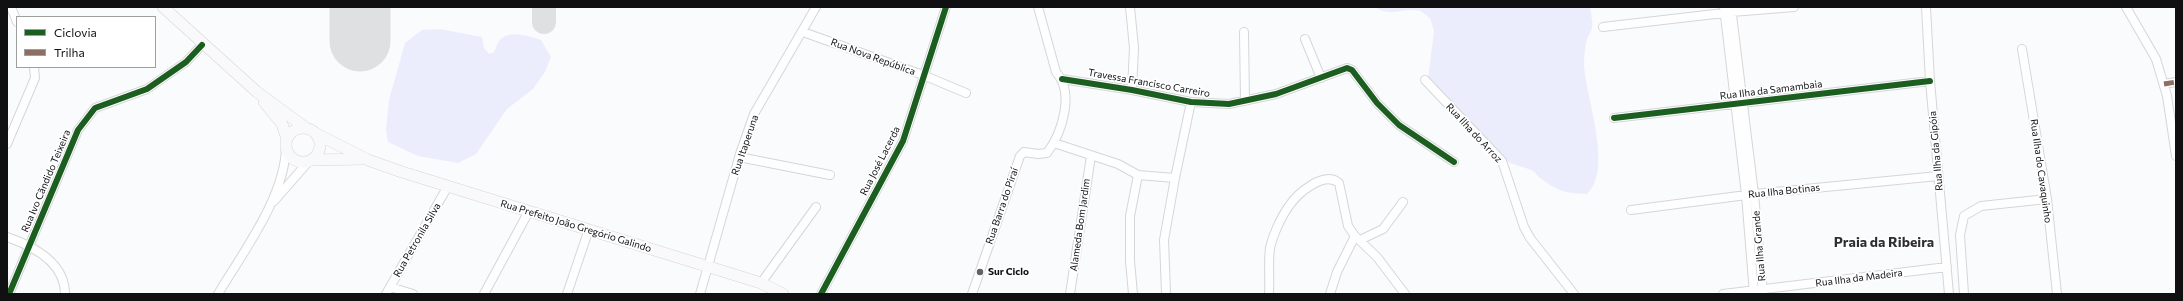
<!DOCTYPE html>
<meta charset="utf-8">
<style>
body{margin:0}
#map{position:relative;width:2183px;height:301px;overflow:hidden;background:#fafbfd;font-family:Commissioner,sans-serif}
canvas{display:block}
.frame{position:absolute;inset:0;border:8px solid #101012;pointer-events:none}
.legend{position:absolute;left:16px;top:16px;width:140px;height:52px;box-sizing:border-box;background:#fff;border:1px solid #9f9fa0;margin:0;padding:5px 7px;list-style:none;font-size:12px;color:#101012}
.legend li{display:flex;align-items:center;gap:8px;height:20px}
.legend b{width:20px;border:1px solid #9f9fa0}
</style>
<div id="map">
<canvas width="2183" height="301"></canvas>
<div class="frame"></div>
<ul class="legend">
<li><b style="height:5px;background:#1b5e20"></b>Ciclovia</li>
<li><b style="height:5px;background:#8d6e63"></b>Trilha</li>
</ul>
</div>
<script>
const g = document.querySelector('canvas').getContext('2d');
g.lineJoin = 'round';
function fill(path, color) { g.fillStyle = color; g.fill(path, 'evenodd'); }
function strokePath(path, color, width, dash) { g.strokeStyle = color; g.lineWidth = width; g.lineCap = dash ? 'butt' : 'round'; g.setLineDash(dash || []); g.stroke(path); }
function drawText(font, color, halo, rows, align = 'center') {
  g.font = font + ' Commissioner,sans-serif'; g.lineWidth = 3.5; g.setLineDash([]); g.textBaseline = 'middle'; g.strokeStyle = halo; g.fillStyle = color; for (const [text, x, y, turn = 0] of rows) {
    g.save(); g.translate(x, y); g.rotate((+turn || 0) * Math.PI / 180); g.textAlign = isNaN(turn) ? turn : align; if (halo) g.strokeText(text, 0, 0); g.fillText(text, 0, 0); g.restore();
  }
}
const green = new Path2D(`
 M 1375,7 L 1590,7 C 1591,13 1593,22 1592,28 C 1591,32 1588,36 1587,39 C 1585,47 1584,56 1584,64 C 1585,96 1614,169 1587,194 C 1570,194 1556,191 1543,180 C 1539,178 1537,174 1533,171 C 1526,167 1515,166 1507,161 L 1428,79 L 1434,31 L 1430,18 C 1427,16 1423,12 1420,11 C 1405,7 1389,18 1375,7 Z
 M 440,29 L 482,37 L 484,48 L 489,54 L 494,52 C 496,49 497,43 500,40 C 510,29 530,37 541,40 L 551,57 L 545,72 L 533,89 L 507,109 L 476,154 L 458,163 L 418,156 L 388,142 L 386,130 L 389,100 L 405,43 L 422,30 Z`);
const taxiway = new Path2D(`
 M 544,22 L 544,7`);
const runway = new Path2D(`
 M 360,41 L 360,7`);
const street = new Path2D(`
 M 11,7 L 17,22
 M 1130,7 L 1134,48 L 1132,90
 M 1724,7 L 1746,195 L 1754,294
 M 1731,7 L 1754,194 L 1763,294
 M 1926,7 L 1930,81 L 1949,294
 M 2126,7 L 2156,59 L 2167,96 L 2176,156
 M 1603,27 L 1732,12 L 1794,7
 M 803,32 L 923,75 L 966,93
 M 1244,32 L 1245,101
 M 1305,39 L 1321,78
 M 2022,49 L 2047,199 L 2057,294
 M 1062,79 L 1132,90 L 1191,102 L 1229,104 L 1276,94 L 1347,68 L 1352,70 L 1377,103 L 1399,125 L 1454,162
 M 1425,80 L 1502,161 L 1524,227 L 1530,238 L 1574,294
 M 2164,84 L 2176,82
 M 1614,118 L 1930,81
 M 1054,143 L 1118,164 L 1138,175 L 1175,178
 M 7,144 L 35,78 L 34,67
 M 739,157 L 830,175
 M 274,201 L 309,161
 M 1631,210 L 1754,194 L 1938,176
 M 7,237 C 33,246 65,262 65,294
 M 1360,240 L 1383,229 L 1403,202
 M 761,283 L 816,207
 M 390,287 L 413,294
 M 1166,293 L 1164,240 L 1175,178 L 1191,102
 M 9,294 L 78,130 L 95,108 L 147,89 L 186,62 L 202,45
 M 218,294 C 243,252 285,197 286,147
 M 386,294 L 448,186
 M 484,294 L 529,211
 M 567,294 L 589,229
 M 700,294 L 740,154 L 754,114 L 816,7
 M 821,294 L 903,141 L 946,7
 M 972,294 L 1020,156 L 1024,152 L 1038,154 L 1047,153 C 1062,133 1075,93 1056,72 L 1038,7
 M 1070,294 L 1091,156
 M 1133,294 L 1130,261 L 1130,216 L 1138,175
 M 1269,294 C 1270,279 1268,263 1270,248 C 1273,235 1281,217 1289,206 C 1297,194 1324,170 1339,183 L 1348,226 L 1355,236 L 1377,257 L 1405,294
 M 1330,294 L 1337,272 L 1355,236
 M 1723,294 L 1947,267
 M 1964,294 L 1960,235 L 1964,216 L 1981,206 L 2047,199`);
const secondary = new Path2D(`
 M 163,7 L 257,92 L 306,128
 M 264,102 L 282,124 L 287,139
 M286 145a17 17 0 1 1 34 0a17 17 0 1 1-34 0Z
 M 315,133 L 368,160 L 402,172 L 761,283 L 783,294
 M 313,160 L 364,159`);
const quiet = new Path2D(`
 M 2164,84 L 2176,82`);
const cycleway = new Path2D(`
 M 1062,79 L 1132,90 L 1191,102 L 1229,104 L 1276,94 L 1347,68 L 1352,70 L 1377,103 L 1399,125 L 1454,162
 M 1614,118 L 1930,81
 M 9,294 L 78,130 L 95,108 L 147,89 L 186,62 L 202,45
 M 821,294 L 903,141 L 946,7`);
const markers = [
 [980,272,4,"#626264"]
];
const streetNames = [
 ["Rua Nova República",873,57,20],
 ["Travessa Francisco Carreiro",1149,83,10],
 ["Rua Ilha da Samambaia",1771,90,-7],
 ["Rua Ilha do Arroz",1474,133,47],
 ["Rua Itaperuna",745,145,-71],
 ["Rua Ilha da Gipóia",1936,151,-95],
 ["Rua José Lacerda",880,161,-63],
 ["Rua Ilha do Cavaquinho",2041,171,82],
 ["Rua Ivo Cãndido Teixeira",46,181,-67],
 ["Rua Ilha Botinas",1784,191,-6],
 ["Rua Barra do Piraí",1002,206,-71],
 ["Alameda Bom Jardim",1080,225,-82],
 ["Rua Prefeito João Gregório Galindo",576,226,17],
 ["Rua Petronila Silva",417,240,-60],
 ["Rua Ilha Grande",1759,246,-95],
 ["Rua Ilha da Madeira",1859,278,-7]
];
const poiNames = [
 ["Sur Ciclo",988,272]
];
const districtNames = [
 ["Praia da Ribeira",1884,242]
];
fill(green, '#ecedfc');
strokePath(taxiway, '#dfe0e1', 24);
strokePath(runway, '#dfe0e1', 61);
strokePath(street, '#d5d6d8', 10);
strokePath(secondary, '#d5d6d8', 12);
strokePath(street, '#fefeff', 8);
strokePath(secondary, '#f9f9fb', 11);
strokePath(quiet, '#8d6e63', 5, [10, 5]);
strokePath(cycleway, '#1b5e20', 6);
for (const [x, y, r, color] of markers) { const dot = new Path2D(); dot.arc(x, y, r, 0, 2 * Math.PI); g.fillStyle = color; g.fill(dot); strokePath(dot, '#fff', 1.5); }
drawText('10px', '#101012', '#fff', streetNames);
drawText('bold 10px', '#101012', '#fff', poiNames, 'left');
drawText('bold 14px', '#2d2d32', '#fff', districtNames);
</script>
